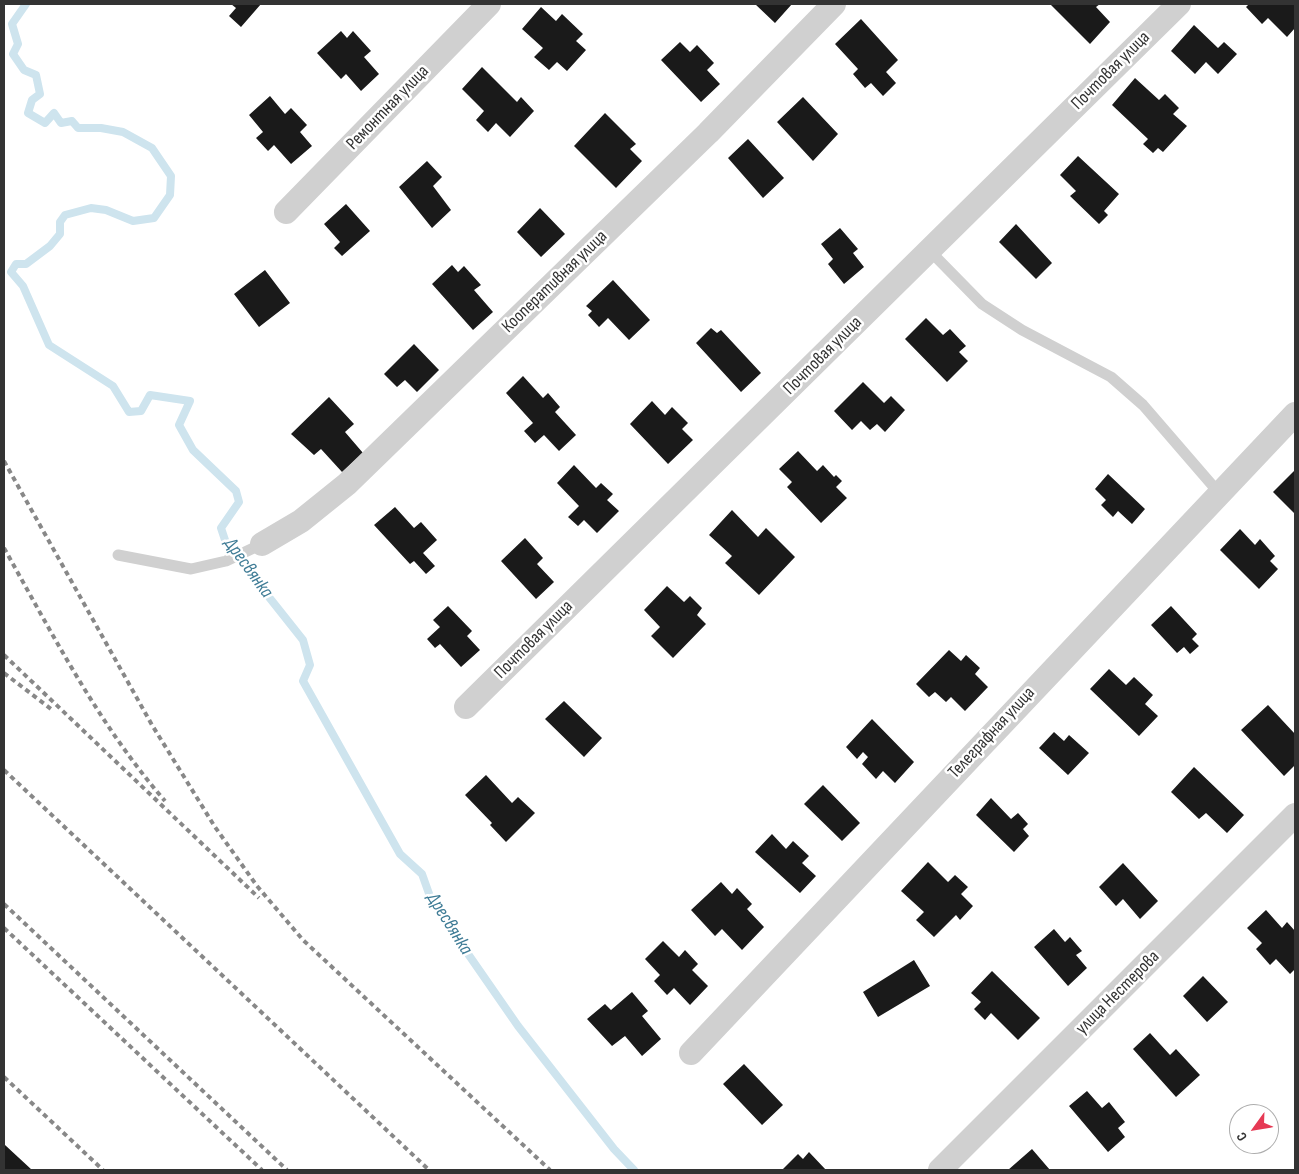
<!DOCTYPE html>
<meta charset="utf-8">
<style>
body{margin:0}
#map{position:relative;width:1299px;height:1174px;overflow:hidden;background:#fff;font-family:"Sofia Sans Condensed",sans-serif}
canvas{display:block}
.frame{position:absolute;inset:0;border:5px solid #333;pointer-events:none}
.north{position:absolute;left:1229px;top:1104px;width:50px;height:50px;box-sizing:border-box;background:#fff;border:1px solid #adadad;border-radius:50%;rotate:238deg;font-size:14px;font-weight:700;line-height:20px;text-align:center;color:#333}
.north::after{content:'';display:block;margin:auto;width:18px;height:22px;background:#e63954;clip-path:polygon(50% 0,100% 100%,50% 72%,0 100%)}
</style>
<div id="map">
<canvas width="1299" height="1174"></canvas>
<div class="frame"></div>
<div class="north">С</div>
</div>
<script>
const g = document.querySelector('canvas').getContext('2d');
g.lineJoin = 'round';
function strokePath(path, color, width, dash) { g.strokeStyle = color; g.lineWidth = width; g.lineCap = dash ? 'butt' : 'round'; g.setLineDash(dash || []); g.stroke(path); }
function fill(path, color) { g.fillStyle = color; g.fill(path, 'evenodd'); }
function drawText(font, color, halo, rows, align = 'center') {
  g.font = font + ' "Sofia Sans Condensed",sans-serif'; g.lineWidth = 5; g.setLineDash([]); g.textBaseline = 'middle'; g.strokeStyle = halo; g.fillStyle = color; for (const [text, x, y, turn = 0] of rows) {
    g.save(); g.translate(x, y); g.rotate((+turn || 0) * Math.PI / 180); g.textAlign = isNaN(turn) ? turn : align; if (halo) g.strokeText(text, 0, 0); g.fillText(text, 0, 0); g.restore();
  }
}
const stream = new Path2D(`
 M 26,4 L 12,24 L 18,44 L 13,54 L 24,70 L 36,75 L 40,94 L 32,100 L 28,113 L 45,123 L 54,113 L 61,123 L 72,121 L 78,128 L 101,128 L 123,132 L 152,148 L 171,176 L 170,195 L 154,218 L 133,221 L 106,210 L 91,208 L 65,215 L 60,222 L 60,234 L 50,246 L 26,264 L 16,264 L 11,272 L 23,286 L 49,345 L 113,386 L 129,412 L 141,411 L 150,395 L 190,401 L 179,425 L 193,450 L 236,491 L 239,502 L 221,528 L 226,543 L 303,640 L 310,665 L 303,681 L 400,854 L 422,874 L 432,902 L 518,1026 L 614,1149 L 634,1170`);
const building = new Path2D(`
 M 231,4 L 261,4 L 241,27 L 229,16 L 236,8 Z
 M 755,4 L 792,4 L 775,23 Z
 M 1050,4 L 1100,4 L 1096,7 L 1110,22 L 1090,44 Z
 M 1249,4 L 1295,4 L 1295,28 L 1287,37 L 1268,18 L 1262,24 L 1246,7 Z
 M 541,7 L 556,21 L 562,14 L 583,34 L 576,41 L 586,50 L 567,71 L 557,62 L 549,70 L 534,57 L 543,48 L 522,29 Z
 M 861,19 L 898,60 L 886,72 L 896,83 L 883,96 L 871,83 L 865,88 L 853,74 L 858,69 L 835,44 Z
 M 1194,25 L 1218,48 L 1224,42 L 1237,54 L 1218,74 L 1206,62 L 1195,74 L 1171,51 Z
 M 341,31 L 347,38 L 353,31 L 371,51 L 364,57 L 379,74 L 361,91 L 346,74 L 341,79 L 317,53 Z
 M 680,42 L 690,52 L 697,45 L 714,63 L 707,70 L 720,84 L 701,102 L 661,60 Z
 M 482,67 L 517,102 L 521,97 L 534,111 L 510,137 L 496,123 L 488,132 L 476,120 L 484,111 L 462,89 Z
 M 1135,78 L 1159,100 L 1165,94 L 1179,108 L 1173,114 L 1187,126 L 1163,152 L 1158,148 L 1153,153 L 1143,144 L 1148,139 L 1112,105 Z
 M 270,96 L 285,114 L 291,108 L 307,125 L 300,132 L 312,146 L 291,164 L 274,145 L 268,151 L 256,138 L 263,132 L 249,115 Z
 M 803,97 L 838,134 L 813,161 L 777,122 Z
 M 605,113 L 636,144 L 630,149 L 642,161 L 616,188 L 574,146 Z
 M 748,139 L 784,178 L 763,198 L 728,158 Z
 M 1078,156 L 1119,194 L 1104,211 L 1108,215 L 1099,224 L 1070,196 L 1076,191 L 1060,175 Z
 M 427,161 L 442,177 L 433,186 L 451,210 L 432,228 L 399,187 Z
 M 346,204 L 370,231 L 342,256 L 334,248 L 340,242 L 324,224 Z
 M 540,208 L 565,234 L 541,257 L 517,232 Z
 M 1016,224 L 1052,263 L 1036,279 L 999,242 Z
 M 840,228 L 858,249 L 853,253 L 864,267 L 844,284 L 828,264 L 833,259 L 821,244 Z
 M 452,265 L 458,272 L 464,266 L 481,285 L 474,290 L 493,312 L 473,330 L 432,284 Z
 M 265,270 L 290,303 L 259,327 L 234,294 Z
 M 613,280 L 650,320 L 629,340 L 608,318 L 599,327 L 588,315 L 592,311 L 586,306 Z
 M 926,318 L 943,335 L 950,329 L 966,346 L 959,352 L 968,361 L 947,382 L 905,339 Z
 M 711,328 L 717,333 L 721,330 L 761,373 L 741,392 L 696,343 Z
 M 414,344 L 439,370 L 417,392 L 405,380 L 397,387 L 384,374 Z
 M 523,376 L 543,398 L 548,393 L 560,407 L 555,412 L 576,435 L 559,451 L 544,435 L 535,443 L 524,431 L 533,423 L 506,393 Z
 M 863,382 L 884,403 L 891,396 L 905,410 L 885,432 L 877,424 L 870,430 L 861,421 L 852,430 L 834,411 Z
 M 329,397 L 354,424 L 345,432 L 363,453 L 342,472 L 321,449 L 314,455 L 291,434 Z
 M 652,401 L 665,415 L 672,407 L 688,423 L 682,429 L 693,440 L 668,464 L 630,424 Z
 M 798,451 L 817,471 L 823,465 L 834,477 L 836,475 L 842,481 L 836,487 L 847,498 L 821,523 L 787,487 L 792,482 L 779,469 Z
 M 574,465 L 596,488 L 601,483 L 613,494 L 607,500 L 619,511 L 597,533 L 584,520 L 578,526 L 568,517 L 579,506 L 557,483 Z
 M 1295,470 L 1295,514 L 1273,492 Z
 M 1108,474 L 1145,509 L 1132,524 L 1118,511 L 1113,517 L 1101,505 L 1106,500 L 1095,489 Z
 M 395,507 L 414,528 L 421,522 L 437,540 L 423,553 L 435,566 L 426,574 L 414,561 L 410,564 L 374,525 Z
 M 732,510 L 758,537 L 766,528 L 795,557 L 759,595 L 725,563 L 732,556 L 709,535 Z
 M 1240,529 L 1255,545 L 1260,539 L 1275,556 L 1270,561 L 1278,569 L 1259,589 L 1220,550 Z
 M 525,538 L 543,558 L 537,564 L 554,582 L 536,599 L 501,561 Z
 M 667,586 L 684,602 L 690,596 L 702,608 L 697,615 L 706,624 L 673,658 L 651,636 L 660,627 L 644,610 Z
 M 448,606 L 472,631 L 467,636 L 480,650 L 461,667 L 440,644 L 435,648 L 427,639 L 440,627 L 433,620 Z
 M 1171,606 L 1197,634 L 1192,639 L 1199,646 L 1190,654 L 1184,647 L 1177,653 L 1151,625 Z
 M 949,650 L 961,661 L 966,655 L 980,668 L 975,674 L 988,687 L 965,711 L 951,697 L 946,702 L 935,692 L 929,697 L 916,684 Z
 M 1109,669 L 1126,685 L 1134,677 L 1153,695 L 1145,704 L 1158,716 L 1139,736 L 1090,689 Z
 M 564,701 L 602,738 L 584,757 L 545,719 Z
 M 1268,705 L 1295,734 L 1295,765 L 1284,776 L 1241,730 Z
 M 872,719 L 914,762 L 895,783 L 883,771 L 876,779 L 862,764 L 868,757 L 863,752 L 857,759 L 846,747 Z
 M 1054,732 L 1064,741 L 1069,735 L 1089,753 L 1068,775 L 1039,748 Z
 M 1194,767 L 1244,815 L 1227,833 L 1206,813 L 1199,819 L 1171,792 Z
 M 486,775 L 512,803 L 518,797 L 535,813 L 506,842 L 490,825 L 492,823 L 465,795 Z
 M 823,785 L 860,823 L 842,841 L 804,804 Z
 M 991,798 L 1011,819 L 1018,813 L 1028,824 L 1023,829 L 1029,836 L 1014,852 L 976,815 Z
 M 772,834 L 786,849 L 793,841 L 809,856 L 802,863 L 816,876 L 800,893 L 755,852 Z
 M 928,862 L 948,882 L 955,875 L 968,887 L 961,894 L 973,906 L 960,920 L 956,915 L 934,937 L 916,920 L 924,912 L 901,891 Z
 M 1123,863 L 1158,901 L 1140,919 L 1123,899 L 1116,906 L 1099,887 Z
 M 721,882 L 732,894 L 737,888 L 752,904 L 747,909 L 764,927 L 742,950 L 722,929 L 715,936 L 691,910 Z
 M 1266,910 L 1282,928 L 1287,922 L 1295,931 L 1295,969 L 1290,974 L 1276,959 L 1270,965 L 1256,949 L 1262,943 L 1247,928 Z
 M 1054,929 L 1065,942 L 1070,937 L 1082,951 L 1076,955 L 1087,968 L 1068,986 L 1034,947 Z
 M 663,941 L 679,957 L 685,950 L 698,964 L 692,970 L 708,986 L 690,1005 L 674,988 L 667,995 L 654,981 L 660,975 L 645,959 Z
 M 914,960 L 930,986 L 878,1017 L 863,992 Z
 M 992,971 L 1040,1018 L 1018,1040 L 991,1013 L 985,1020 L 974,1009 L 981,1002 L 971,993 Z
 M 1203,976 L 1228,1002 L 1207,1022 L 1183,996 Z
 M 632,992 L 648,1011 L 642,1016 L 661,1039 L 642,1056 L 625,1036 L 612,1046 L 587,1019 L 605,1004 L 611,1010 Z
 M 1150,1033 L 1170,1055 L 1176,1049 L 1200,1075 L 1176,1097 L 1133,1049 Z
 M 744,1064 L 783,1105 L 762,1125 L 723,1084 Z
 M 1087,1091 L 1102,1108 L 1109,1102 L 1125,1122 L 1118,1128 L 1125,1137 L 1108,1152 L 1069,1106 Z
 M 5,1145 L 32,1170 L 4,1170 Z
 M 1032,1149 L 1050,1170 L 1008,1170 Z
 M 809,1152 L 826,1170 L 782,1170 L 798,1154 L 803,1159 Z`);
const lane = new Path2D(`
 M 930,251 L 982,304 L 1022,330 L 1111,377 L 1143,405 L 1219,493
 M 118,555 L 191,569 L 226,561 L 262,544`);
const street = new Path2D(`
 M 286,212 L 489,4
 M 262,544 L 301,521 L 347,484 L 708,133 L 834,4
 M 466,707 L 1179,4
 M 691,1053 L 1295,414
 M 940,1170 L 1295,815`);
const rail = new Path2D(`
 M 4,461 L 152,725 L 215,827 L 257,886 L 303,940 L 550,1170
 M 4,548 C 53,635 99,725 165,801
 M 4,655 L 259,898
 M 4,673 L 51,709
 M 4,770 L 429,1170
 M 4,904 L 287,1170
 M 4,928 L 262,1170
 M 4,1077 L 103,1170`);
const streetNames = [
 ["Почтовая улица",1111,71,-45],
 ["Ремонтная улица",388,108,-46],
 ["Кооперативная улица",555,282,-44],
 ["Почтовая улица",823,356,-45],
 ["Почтовая улица",534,640,-45],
 ["Телеграфная улица",992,733,-47],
 ["улица Нестерова",1118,993,-45]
];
const waterNames = [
 ["Дресвянка",248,568,54],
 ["Дресвянка",449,924,58]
];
strokePath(stream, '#cee4ee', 8);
fill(building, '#1a1a1a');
strokePath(lane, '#d0d0d0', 11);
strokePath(street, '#d0d0d0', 24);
strokePath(rail, '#888', 4, [5, 4]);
drawText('18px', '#333', '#fff', streetNames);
drawText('italic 19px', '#3f7c96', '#fff', waterNames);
</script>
